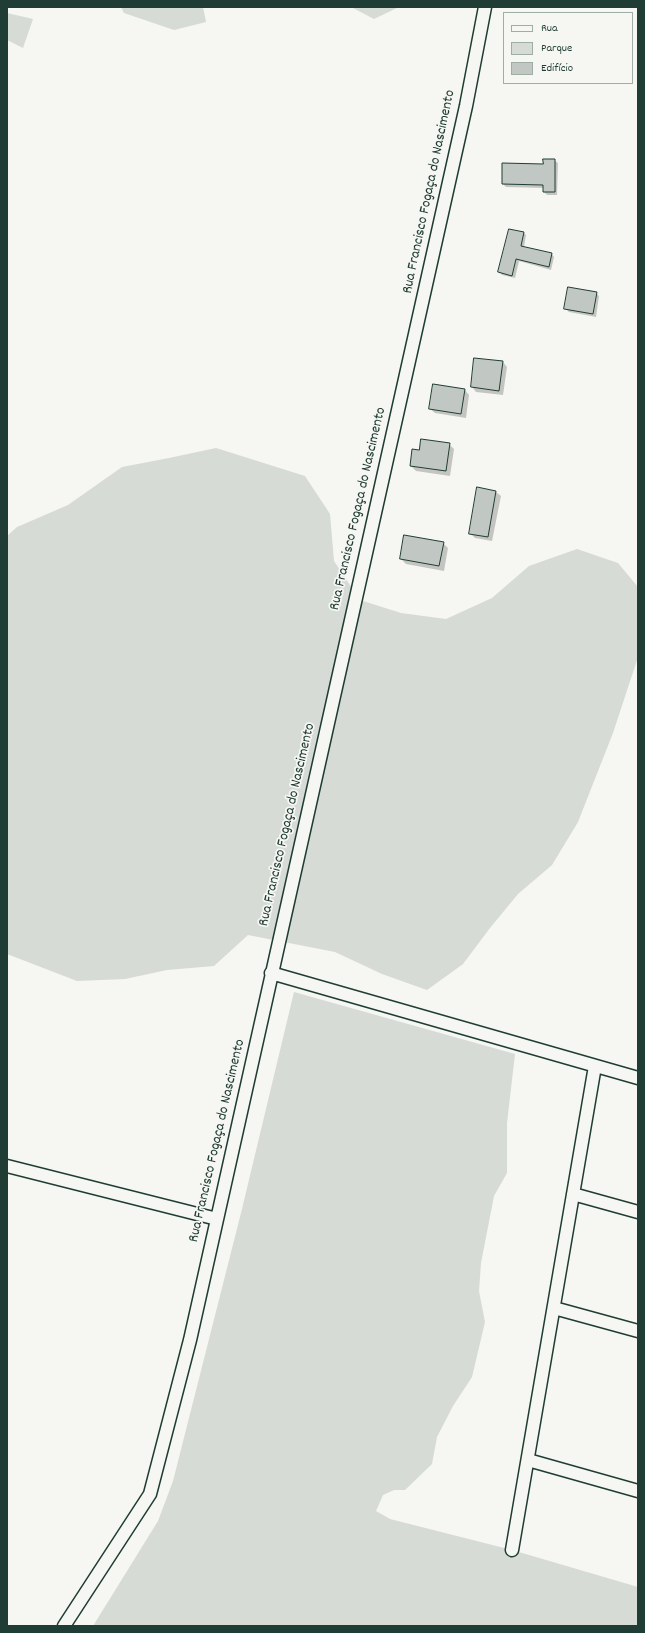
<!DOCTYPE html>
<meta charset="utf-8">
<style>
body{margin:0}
#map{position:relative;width:645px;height:1633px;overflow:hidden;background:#f6f6f2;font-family:Dekko,sans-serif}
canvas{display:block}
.frame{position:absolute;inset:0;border:8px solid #1f3d34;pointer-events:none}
.legend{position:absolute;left:503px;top:12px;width:130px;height:72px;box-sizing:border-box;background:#f6f6f2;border:1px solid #a0aca6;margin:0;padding:5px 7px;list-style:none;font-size:12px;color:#1f3d34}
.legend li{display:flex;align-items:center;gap:8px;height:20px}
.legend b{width:20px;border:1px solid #a0aca6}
</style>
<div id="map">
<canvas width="645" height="1633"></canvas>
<div class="frame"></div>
<ul class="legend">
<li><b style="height:5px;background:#f6f6f2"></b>Rua</li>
<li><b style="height:11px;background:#d6dbd6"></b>Parque</li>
<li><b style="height:11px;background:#c1c8c3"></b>Edifício</li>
</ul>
</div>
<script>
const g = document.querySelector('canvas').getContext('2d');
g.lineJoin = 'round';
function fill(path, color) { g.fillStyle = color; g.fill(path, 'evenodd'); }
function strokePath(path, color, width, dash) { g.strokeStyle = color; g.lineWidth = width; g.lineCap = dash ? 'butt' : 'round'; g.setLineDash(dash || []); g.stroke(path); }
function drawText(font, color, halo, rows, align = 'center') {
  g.font = font + ' Dekko,sans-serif'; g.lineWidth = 3.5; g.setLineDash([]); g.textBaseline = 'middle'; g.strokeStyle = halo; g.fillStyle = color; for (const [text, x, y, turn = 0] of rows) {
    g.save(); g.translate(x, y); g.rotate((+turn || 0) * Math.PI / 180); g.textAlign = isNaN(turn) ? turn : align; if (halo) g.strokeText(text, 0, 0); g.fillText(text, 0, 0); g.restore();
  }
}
const green = new Path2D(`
 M 121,7 L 203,7 L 206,22 L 174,30 L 124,13 Z
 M 351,7 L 399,7 L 374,19 Z
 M 7,13 L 33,19 L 23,48 L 7,40 Z
 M 216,448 L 305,476 L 330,514 L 334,561 L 360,600 L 401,613 L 446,619 L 492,598 L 529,566 L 577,549 L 618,563 L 638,587 L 638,657 L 613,733 L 578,822 L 552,865 L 518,894 L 490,928 L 463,964 L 427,990 L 382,974 L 335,952 L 248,935 L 214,966 L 167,970 L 125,979 L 77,981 L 7,954 L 7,536 L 17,527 L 68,505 L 122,467 L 169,458 Z
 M 294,992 L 515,1054 L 507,1123 L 507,1173 L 494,1196 L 481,1263 L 479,1291 L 485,1322 L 472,1377 L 453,1406 L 437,1437 L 432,1464 L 405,1490 L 394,1490 L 383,1495 L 376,1511 L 390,1519 L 512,1550 L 638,1587 L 638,1626 L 93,1626 L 158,1521 L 173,1481 L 242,1209 Z`);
const shadow = new Path2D(`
 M 554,160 L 558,163 L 557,195 L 547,195 L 544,192 L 544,188 L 506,187 L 503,184 Z
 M 524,233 L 526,235 L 524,247 L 552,254 L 554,257 L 551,270 L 519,261 L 515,278 L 502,275 L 499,272 Z
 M 596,293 L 599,296 L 596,317 L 569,312 L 566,309 Z
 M 503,362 L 507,367 L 503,395 L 476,392 L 472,387 Z
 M 465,390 L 469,395 L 466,418 L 435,413 L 430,409 Z
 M 449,444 L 454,449 L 450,476 L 416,471 L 411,466 L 420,451 Z
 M 496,492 L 501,496 L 492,541 L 475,538 L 470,533 Z
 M 443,543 L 448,548 L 444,571 L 406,564 L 401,559 Z`);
const building = new Path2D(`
 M 543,159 L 555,159 L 555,192 L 543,192 L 543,185 L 502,184 L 502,163 L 543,164 Z
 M 509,229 L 524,232 L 521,246 L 552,253 L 549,267 L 516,259 L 512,276 L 498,272 Z
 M 568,287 L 597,292 L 593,314 L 564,309 Z
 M 474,358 L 503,361 L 499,391 L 471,387 Z
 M 433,384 L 465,389 L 461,414 L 429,409 Z
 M 421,439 L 450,443 L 446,471 L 410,466 L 412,449 L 419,450 Z
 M 477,487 L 496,491 L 488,537 L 469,534 Z
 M 404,535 L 444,542 L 439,566 L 400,559 Z`);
const minor = new Path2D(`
 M 271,973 L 638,1078
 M 7,1166 L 217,1219
 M 573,1194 L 638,1212
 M 554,1308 L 638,1331
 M 528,1460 L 638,1491
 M 512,1550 L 595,1066
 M 64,1626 L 150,1494 L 190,1340 L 466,106 L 485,7`);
const streetNames = [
 ["Rua Francisco Fogaça do Nascimento",430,192,-78],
 ["Rua Francisco Fogaça do Nascimento",359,509,-77],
 ["Rua Francisco Fogaça do Nascimento",288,825,-77],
 ["Rua Francisco Fogaça do Nascimento",218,1141,-77]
];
fill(green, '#d6dbd6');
fill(shadow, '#0003');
fill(building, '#c1c8c3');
strokePath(building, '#1f3d34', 1);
strokePath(minor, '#1f3d34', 15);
strokePath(minor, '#f6f6f2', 12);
drawText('15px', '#1f3d34', '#f6f6f2', streetNames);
</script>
